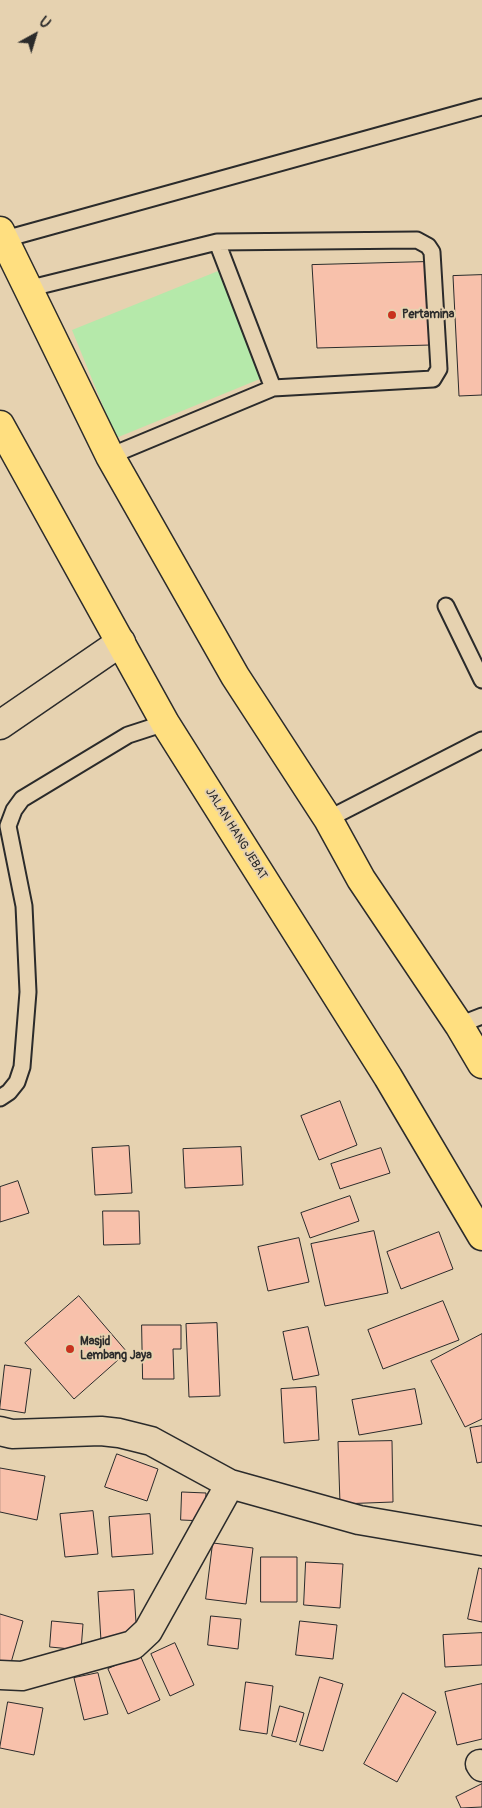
<!DOCTYPE html>
<style>
body{margin:0}
#map{position:relative;width:482px;height:1808px;overflow:hidden;background:#e6d2b0;font-family:Pangolin,sans-serif}
canvas{display:block}
.north{position:absolute;left:10px;top:10px;width:50px;height:50px;-webkit-text-stroke:4px #e6d2b0;paint-order:stroke;rotate:39deg;font-size:14px;font-weight:700;line-height:20px;text-align:center;color:#2b2b2b}
.north::after{content:'';display:block;margin:auto;width:18px;height:22px;background:#2b2b2b;clip-path:polygon(50% 0,100% 100%,50% 72%,0 100%)}
</style>
<div id="map">
<canvas width="482" height="1808"></canvas>
<div class="north">U</div>
</div>
<script>
const g = document.querySelector('canvas').getContext('2d');
g.lineJoin = 'round';
function fill(path, color) { g.fillStyle = color; g.fill(path, 'evenodd'); }
function strokePath(path, color, width, dash) { g.strokeStyle = color; g.lineWidth = width; g.lineCap = dash ? 'butt' : 'round'; g.setLineDash(dash || []); g.stroke(path); }
function drawText(font, color, halo, rows, align = 'center') {
  g.font = font + ' Pangolin,sans-serif'; g.lineWidth = 4; g.setLineDash([]); g.textBaseline = 'middle'; g.strokeStyle = halo; g.fillStyle = color; for (const [text, x, y, turn = 0] of rows) {
    g.save(); g.translate(x, y); g.rotate((+turn || 0) * Math.PI / 180); g.textAlign = isNaN(turn) ? turn : align; if (halo) g.strokeText(text, 0, 0); g.fillText(text, 0, 0); g.restore();
  }
}
const green = new Path2D(`
 M 228,267 L 272,374 L 116,438 L 72,330 Z`);
const building = new Path2D(`
 M 425,262 L 431,345 L 317,348 L 312,265 Z
 M 482,275 L 482,395 L 459,396 L 453,276 Z
 M 340,1101 L 357,1145 L 319,1160 L 301,1116 Z
 M 129,1146 L 132,1193 L 95,1195 L 92,1148 Z
 M 241,1147 L 243,1185 L 185,1188 L 183,1149 Z
 M 381,1148 L 390,1173 L 340,1189 L 331,1164 Z
 M 18,1181 L 29,1213 L 0,1222 L 0,1187 Z
 M 350,1196 L 359,1221 L 310,1238 L 301,1213 Z
 M 103,1211 L 139,1211 L 140,1244 L 104,1245 Z
 M 374,1231 L 388,1293 L 325,1306 L 311,1244 Z
 M 439,1232 L 453,1269 L 401,1289 L 387,1252 Z
 M 299,1238 L 309,1282 L 268,1291 L 258,1247 Z
 M 79,1296 L 127,1352 L 74,1399 L 25,1343 Z
 M 443,1301 L 459,1340 L 383,1369 L 368,1330 Z
 M 217,1323 L 220,1396 L 189,1397 L 186,1324 Z
 M 142,1325 L 181,1325 L 181,1349 L 173,1349 L 174,1379 L 143,1379 Z
 M 308,1327 L 319,1375 L 293,1380 L 283,1332 Z
 M 482,1334 L 482,1419 L 465,1427 L 431,1361 Z
 M 5,1365 L 31,1369 L 25,1413 L 0,1409 Z
 M 316,1387 L 319,1440 L 284,1443 L 281,1389 Z
 M 415,1389 L 422,1424 L 359,1435 L 352,1400 Z
 M 482,1426 L 482,1462 L 477,1463 L 470,1428 Z
 M 392,1441 L 393,1502 L 340,1504 L 338,1442 Z
 M 117,1454 L 158,1469 L 147,1501 L 105,1487 Z
 M 0,1468 L 45,1476 L 37,1520 L 0,1512 Z
 M 182,1492 L 206,1493 L 205,1521 L 181,1520 Z
 M 93,1511 L 98,1554 L 65,1557 L 60,1514 Z
 M 150,1514 L 153,1554 L 112,1557 L 109,1517 Z
 M 213,1543 L 253,1548 L 246,1604 L 206,1599 Z
 M 261,1557 L 297,1557 L 297,1602 L 261,1602 Z
 M 306,1562 L 343,1564 L 340,1608 L 304,1605 Z
 M 479,1568 L 482,1569 L 482,1622 L 468,1619 Z
 M 134,1590 L 137,1639 L 101,1641 L 98,1592 Z
 M 0,1614 L 23,1621 L 8,1673 L 0,1670 Z
 M 211,1616 L 241,1619 L 238,1649 L 208,1645 Z
 M 52,1621 L 83,1624 L 81,1650 L 50,1647 Z
 M 300,1621 L 337,1625 L 333,1659 L 296,1655 Z
 M 482,1633 L 482,1665 L 445,1667 L 443,1635 Z
 M 175,1643 L 194,1685 L 170,1696 L 151,1654 Z
 M 140,1655 L 160,1700 L 128,1714 L 108,1669 Z
 M 98,1673 L 108,1714 L 84,1720 L 74,1678 Z
 M 320,1677 L 343,1684 L 323,1751 L 300,1745 Z
 M 246,1682 L 273,1686 L 267,1734 L 240,1730 Z
 M 482,1684 L 482,1739 L 457,1745 L 445,1692 Z
 M 403,1693 L 436,1712 L 397,1782 L 364,1764 Z
 M 8,1702 L 43,1708 L 34,1755 L 0,1748 Z
 M 280,1706 L 304,1713 L 296,1742 L 272,1736 Z
 M 482,1784 L 482,1807 L 461,1808 L 456,1797 Z`);
const service = new Path2D(`
 M 5,239 L 482,107
 M 217,242 L 273,388
 M 27,289 L 217,242 L 417,240 L 428,246 L 432,252 L 439,369 L 433,379 L 273,388 L 110,456
 M 446,606 L 482,680
 M 328,819 L 482,740
 M 459,1025 L 482,1016
 M 0,1098 L 9,1092 L 17,1082 L 22,1067 L 28,992 L 24,906 L 8,826 L 14,810 L 22,799 L 128,735 L 165,723`);
const minor = new Path2D(`
 M 0,725 L 121,642
 M 0,1431 L 12,1434 L 101,1431 L 119,1433 L 151,1441 L 230,1484 L 359,1520 L 482,1541
 M 0,1675 L 22,1676 L 133,1645 L 148,1631 L 230,1484
 M 480,1764 L 482,1767`);
const trunk = new Path2D(`
 M 0,231 L 110,456 L 235,676 L 328,819 L 361,879 L 459,1025 L 482,1064
 M 0,425 L 165,723 L 388,1077 L 482,1236`);
const markers = [
 [392,315,5,"#c8321e"],
 [70,1349,5,"#c8321e"]
];
const poiNames = [
 ["Pertamina",402,315],
 ["Masjid",80,1342],
 ["Lembang Jaya",80,1356]
];
const streetNames = [
 ["JALAN HANG JEBAT",236,834,58]
];
fill(green, '#b5e9aa');
fill(building, '#f8c1ab');
strokePath(building, '#2b2b2b', 1);
strokePath(service, '#2b2b2b', 19);
strokePath(minor, '#2b2b2b', 31);
strokePath(trunk, '#2b2b2b', 31);
strokePath(service, '#e6d2b0', 15);
strokePath(minor, '#e6d2b0', 28);
strokePath(trunk, '#ffdf80', 28);
for (const [x, y, r, color] of markers) { const dot = new Path2D(); dot.arc(x, y, r, 0, 2 * Math.PI); g.fillStyle = color; g.fill(dot); strokePath(dot, '#e6d2b0', 2); }
drawText('bold 12px', '#2b2b2b', '#e6d2b0', poiNames, 'left');
drawText('12px', '#2b2b2b', '#e6d2b0', streetNames);
</script>
